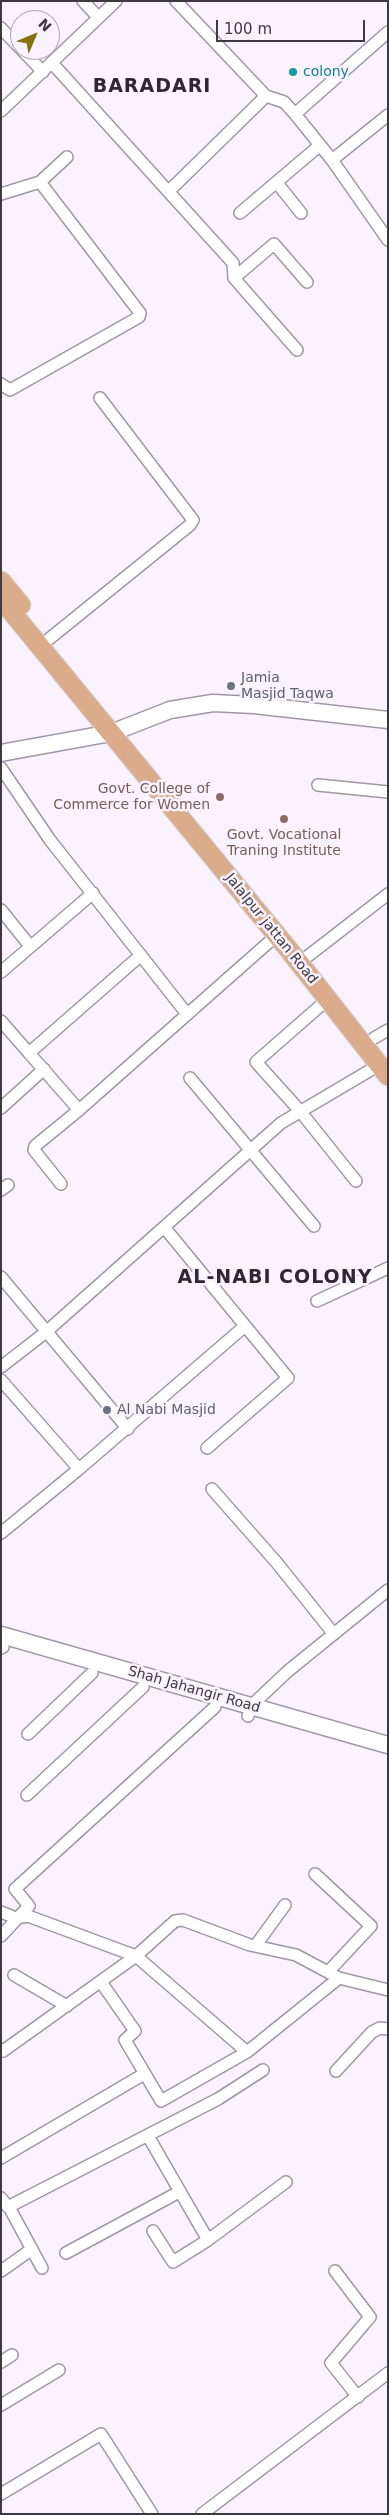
<!DOCTYPE html>
<style>
body{margin:0}
#map{position:relative;width:389px;height:2515px;overflow:hidden;background:#faf2fe;font-family:"DejaVu Sans",sans-serif}
canvas{display:block}
.frame{position:absolute;inset:0;border:2px solid #3d393f;pointer-events:none}
.north{position:absolute;left:10px;top:10px;width:50px;height:50px;box-sizing:border-box;background:#faf2fe;border:1px solid #aea8b2;border-radius:50%;rotate:45deg;font-size:14px;font-weight:700;line-height:20px;text-align:center;color:#3d393f}
.north::after{content:'';display:block;margin:auto;width:18px;height:22px;background:#867010;clip-path:polygon(50% 0,100% 100%,50% 72%,0 100%)}
.scale{position:absolute;left:216px;top:20px;width:149px;height:22px;box-sizing:border-box;border:2px solid #3d393f;border-top:0;padding-left:6px;font-size:15px;line-height:18px;white-space:nowrap;color:#3d393f;-webkit-text-stroke:4px #faf2fe;paint-order:stroke}
</style>
<div id="map">
<canvas width="389" height="2515"></canvas>
<div class="frame"></div>
<div class="north">N</div>
<div class="scale">100 m</div>
</div>
<script>
const g = document.querySelector('canvas').getContext('2d');
g.lineJoin = 'round';
function strokePath(path, color, width, dash) { g.strokeStyle = color; g.lineWidth = width; g.lineCap = dash ? 'butt' : 'round'; g.setLineDash(dash || []); g.stroke(path); }
function drawText(font, color, halo, rows, align = 'center') {
  g.font = font + ' "DejaVu Sans",sans-serif'; g.lineWidth = 5; g.setLineDash([]); g.textBaseline = 'middle'; g.strokeStyle = halo; g.fillStyle = color; for (const [text, x, y, turn = 0] of rows) {
    g.save(); g.translate(x, y); g.rotate((+turn || 0) * Math.PI / 180); g.textAlign = isNaN(turn) ? turn : align; if (halo) g.strokeText(text, 0, 0); g.fillText(text, 0, 0); g.restore();
  }
}
const street = new Path2D(`
 M 83,1 L 98,17
 M 176,1 L 266,96 L 284,102 L 295,114 L 332,160 L 388,240
 M 1,28 L 20,48
 M 22,50 L 43,72
 M 52,63 L 233,263 L 234,278 L 297,350
 M 1,111 L 116,1
 M 295,114 L 388,32
 M 332,160 L 388,115
 M 277,183 L 301,213
 M 169,191 L 266,96
 M 1,194 L 40,182 L 67,157
 M 240,213 L 319,146
 M 234,278 L 274,244 L 307,282
 M 1,384 L 10,390 L 139,317 L 140,313 L 40,182
 M 49,639 L 190,525 L 193,520 L 100,398
 M 1,768 L 50,840 L 187,1014
 M 318,785 L 388,792
 M 1,910 L 30,946
 M 308,956 L 388,894
 M 1,972 L 93,893
 M 328,999 L 256,1062 L 300,1111 L 356,1181
 M 1,1021 L 29,1053 L 141,955
 M 374,1038 L 388,1030
 M 29,1053 L 79,1110
 M 190,1078 L 314,1226
 M 1,1108 L 44,1069
 M 61,1184 L 34,1150 L 35,1146 L 79,1110 L 277,935
 M 1,1190 L 8,1185
 M 164,1227 L 288,1378 L 207,1448
 M 1,1277 L 128,1429
 M 317,1301 L 388,1268
 M 1,1367 L 46,1332 L 281,1123 L 379,1065
 M 1,1380 L 79,1469 L 1,1533
 M 79,1469 L 245,1326
 M 212,1489 L 277,1563 L 333,1633
 M 1,1648 L 3,1647
 M 248,1716 L 251,1706 L 288,1671 L 388,1590
 M 28,1734 L 92,1673
 M 27,1795 L 143,1687
 M 315,1874 L 371,1926 L 328,1972
 M 1,1912 L 16,1918 L 28,1916 L 136,1956 L 175,1921 L 183,1920 L 250,1945 L 296,1955 L 339,1978 L 388,1990
 M 1,1936 L 29,1906 L 15,1889 L 215,1707
 M 256,1945 L 285,1905
 M 14,1975 L 67,2006
 M 101,1982 L 135,2031 L 125,2040 L 161,2101 L 247,2052 L 339,1978
 M 1,2049 L 3,2051 L 136,1956 L 247,2052
 M 336,2071 L 372,2032 L 380,2028 L 388,2029
 M 148,2136 L 208,2240
 M 1,2158 L 144,2074
 M 1,2198 L 8,2207 L 218,2099 L 263,2070
 M 9,2207 L 42,2268
 M 153,2231 L 173,2262 L 208,2240 L 286,2182
 M 66,2253 L 179,2192
 M 1,2271 L 32,2249
 M 335,2271 L 370,2317 L 331,2363 L 358,2397
 M 1,2362 L 12,2355
 M 1,2405 L 59,2370
 M 1,2494 L 101,2434 L 152,2514
 M 202,2514 L 388,2373`);
const secondary = new Path2D(`
 M 1,753 L 111,733 L 170,710 L 213,703 L 254,705 L 388,720
 M 1,1635 L 388,1745`);
const primary = new Path2D(`
 M 1,581 L 21,605
 M 1,599 L 289,950 L 388,1076`);
const markers = [
 [293,72,5,"#0f9aa8"],
 [231,686,5,"#6b7280"],
 [220,797,5,"#8d6e63"],
 [284,819,5,"#8d6e63"],
 [107,1410,5,"#6b7280"]
];
const cultureNames = [
 ["colony",303,72]
];
const worshipNames = [
 ["Jamia",241,678],
 ["Masjid Taqwa",241,694],
 ["Al Nabi Masjid",117,1410]
];
const educationNames = [
 ["Govt. College of",210,789],
 ["Commerce for Women",210,805],
 ["Govt. Vocational",284,835,"center"],
 ["Traning Institute",284,851,"center"]
];
const streetNames = [
 ["Jalalpur jattan Road",271,929,51],
 ["Shah Jahangir Road",194,1690,16]
];
const districtNames = [
 ["BARADARI",152,87],
 ["AL-NABI COLONY",275,1278]
];
strokePath(street, '#a097a5', 14);
strokePath(secondary, '#a097a5', 19);
strokePath(primary, '#d4d3d5', 21);
strokePath(street, '#fff', 11);
strokePath(secondary, '#fff', 16);
strokePath(primary, '#daac8c', 19);
for (const [x, y, r, color] of markers) { const dot = new Path2D(); dot.arc(x, y, r, 0, 2 * Math.PI); g.fillStyle = color; g.fill(dot); strokePath(dot, '#faf2fe', 2); }
drawText('14px', '#0d838f', '#faf2fe', cultureNames, 'left');
drawText('14px', '#5b616d', '#faf2fe', worshipNames, 'left');
drawText('14px', '#785e54', '#faf2fe', educationNames, 'right');
drawText('14px', '#3d393f', '#faf2fe', streetNames);
g.letterSpacing = '1px';
drawText('bold 19px', '#2f2833', '#faf2fe', districtNames);
g.letterSpacing = '0px';
</script>
